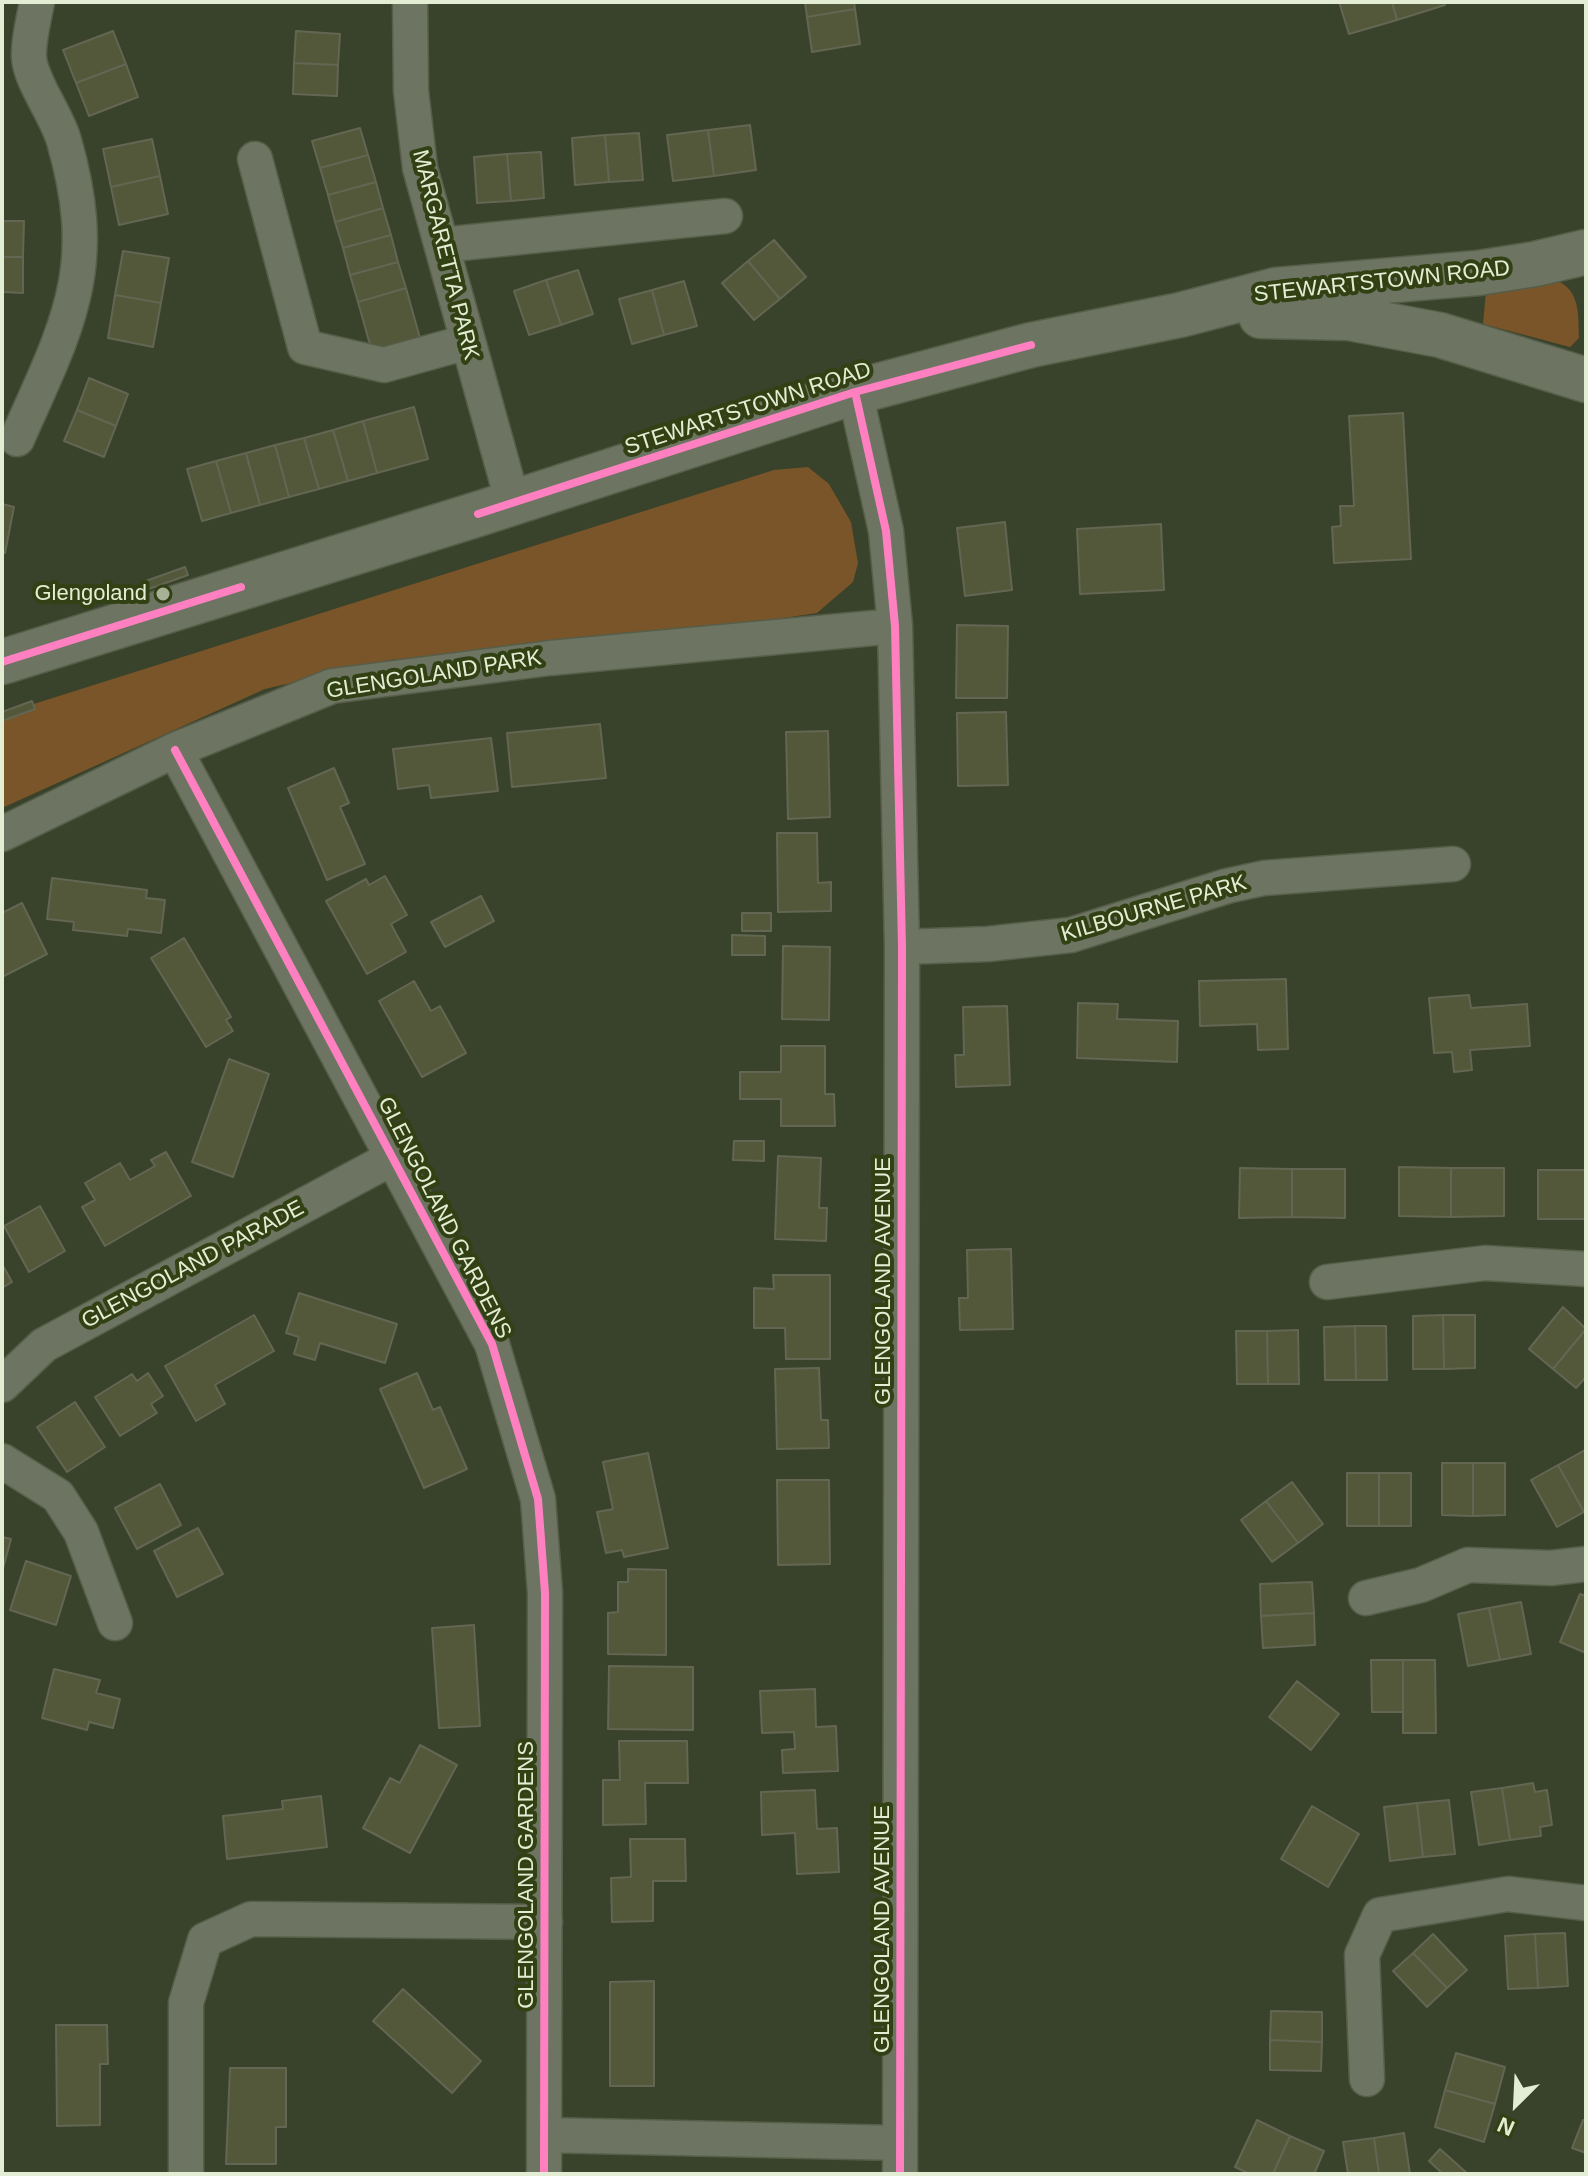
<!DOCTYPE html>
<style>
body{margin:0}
#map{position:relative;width:1588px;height:2176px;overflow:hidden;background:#39422a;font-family:Helvetica,sans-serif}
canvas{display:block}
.frame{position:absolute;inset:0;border:4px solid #e3edd4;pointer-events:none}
.north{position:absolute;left:1476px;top:2064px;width:80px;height:80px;-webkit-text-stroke:6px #324114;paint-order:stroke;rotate:204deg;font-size:22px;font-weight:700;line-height:32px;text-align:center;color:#e3edd4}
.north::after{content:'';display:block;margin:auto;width:28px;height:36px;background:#e3edd4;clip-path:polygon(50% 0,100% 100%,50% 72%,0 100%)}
</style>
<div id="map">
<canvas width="1588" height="2176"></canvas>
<div class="frame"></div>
<div class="north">N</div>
</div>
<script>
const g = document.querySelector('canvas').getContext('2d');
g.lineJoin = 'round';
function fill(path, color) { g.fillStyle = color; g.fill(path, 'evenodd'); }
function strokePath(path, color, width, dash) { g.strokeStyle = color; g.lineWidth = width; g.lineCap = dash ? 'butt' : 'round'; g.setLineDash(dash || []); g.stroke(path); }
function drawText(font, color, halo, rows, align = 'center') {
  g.font = font + ' Helvetica,sans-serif'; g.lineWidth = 8; g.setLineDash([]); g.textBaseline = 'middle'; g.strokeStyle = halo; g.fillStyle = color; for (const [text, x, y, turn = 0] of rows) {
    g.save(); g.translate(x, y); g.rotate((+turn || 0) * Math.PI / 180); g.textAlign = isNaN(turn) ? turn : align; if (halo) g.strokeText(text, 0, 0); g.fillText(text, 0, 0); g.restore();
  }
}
const green = new Path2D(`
 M 1558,281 C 1581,292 1578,316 1579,338 L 1570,347 L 1483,324 L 1486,291 Z
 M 808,467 L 829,484 L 851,522 L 858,563 L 853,582 L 817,613 L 691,632 L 389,660 L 265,689 L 2,808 L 2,714 L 774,470 Z`);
const building = new Path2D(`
 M 805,2 L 854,2 L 855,9 L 807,17 Z
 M 1339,2 L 1392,2 L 1397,20 L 1349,34 Z
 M 1392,2 L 1444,2 L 1445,5 L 1397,20 Z
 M 855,9 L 860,44 L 812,52 L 807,17 Z
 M 113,31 L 126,64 L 76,83 L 63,50 Z
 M 296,31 L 340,34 L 338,65 L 294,63 Z
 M 294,63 L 338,65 L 337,96 L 293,94 Z
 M 126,64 L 138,97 L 89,116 L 76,83 Z
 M 750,125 L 756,170 L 714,176 L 708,130 Z
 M 360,128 L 368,155 L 320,168 L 312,141 Z
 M 708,130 L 714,176 L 673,181 L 667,135 Z
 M 639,133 L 643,180 L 609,182 L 605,135 Z
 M 605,135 L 609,182 L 575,185 L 572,138 Z
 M 152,139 L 160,176 L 111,187 L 103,149 Z
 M 541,152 L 544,198 L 511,201 L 507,154 Z
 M 507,154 L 511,201 L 477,203 L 474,157 Z
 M 368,155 L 376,182 L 328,195 L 320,168 Z
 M 160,176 L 168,214 L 119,225 L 111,187 Z
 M 376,182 L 383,208 L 335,222 L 328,195 Z
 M 383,208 L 391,235 L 343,248 L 335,222 Z
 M 2,221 L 24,221 L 23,257 L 2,257 Z
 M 391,235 L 398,262 L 350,275 L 343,248 Z
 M 774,240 L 806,277 L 780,299 L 748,261 Z
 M 123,251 L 169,258 L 161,303 L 115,295 Z
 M 2,257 L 23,257 L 23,293 L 2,292 Z
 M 748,261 L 780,299 L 754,320 L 722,283 Z
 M 398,262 L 406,288 L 358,302 L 350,275 Z
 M 578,270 L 593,314 L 561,325 L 546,280 Z
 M 546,280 L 561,325 L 529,335 L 514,291 Z
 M 684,281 L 697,326 L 664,335 L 652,290 Z
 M 406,288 L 420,338 L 372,352 L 358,302 Z
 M 652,290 L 664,335 L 632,344 L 619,299 Z
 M 115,295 L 161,303 L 153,347 L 108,338 Z
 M 89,378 L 128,394 L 116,426 L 77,410 Z
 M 414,407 L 428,459 L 377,473 L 363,421 Z
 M 77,410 L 116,426 L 104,457 L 64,441 Z
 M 1403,413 L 1411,559 L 1334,563 L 1332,527 L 1341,526 L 1340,506 L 1354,506 L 1349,416 Z
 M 363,421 L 377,473 L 348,481 L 333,430 Z
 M 333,430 L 348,481 L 319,489 L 304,438 Z
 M 304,438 L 319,489 L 289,497 L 275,445 Z
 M 275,445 L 289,497 L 260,505 L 246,453 Z
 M 246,453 L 260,505 L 231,513 L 216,461 Z
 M 216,461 L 231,513 L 202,521 L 187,469 Z
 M 2,504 L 14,507 L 5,553 L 2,553 Z
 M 1005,522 L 1012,590 L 965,596 L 957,528 Z
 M 1161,524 L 1164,590 L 1080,594 L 1077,529 Z
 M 185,567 L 188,575 L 146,590 L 143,582 Z
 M 957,625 L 1008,626 L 1007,698 L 956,698 Z
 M 32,701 L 35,709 L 2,721 L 2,712 Z
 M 1006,712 L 1008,785 L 958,786 L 957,713 Z
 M 600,724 L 606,778 L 512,787 L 507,733 Z
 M 828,731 L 830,817 L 788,819 L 786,732 Z
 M 491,738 L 498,791 L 431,798 L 429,785 L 398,789 L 393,749 Z
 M 334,768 L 349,803 L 340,807 L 365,864 L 327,880 L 288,788 Z
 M 777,833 L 817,833 L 818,883 L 831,882 L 831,911 L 778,912 Z
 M 385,876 L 407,915 L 391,924 L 406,952 L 367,974 L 326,901 L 366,879 L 369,885 Z
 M 52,878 L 147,890 L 146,898 L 165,900 L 161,933 L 128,929 L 127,936 L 73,930 L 74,922 L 47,919 Z
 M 481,896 L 494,921 L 445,947 L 431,922 Z
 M 22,903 L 47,954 L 2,977 L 2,913 Z
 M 742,913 L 771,913 L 771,931 L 742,931 Z
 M 732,935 L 765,936 L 765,955 L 732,955 Z
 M 184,938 L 231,1017 L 226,1020 L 233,1031 L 206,1047 L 151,958 Z
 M 783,946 L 830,947 L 829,1020 L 782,1019 Z
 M 1286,979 L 1288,1049 L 1258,1050 L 1257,1024 L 1200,1026 L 1199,981 Z
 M 414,981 L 431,1011 L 440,1006 L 466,1053 L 422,1077 L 379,1001 Z
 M 1469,995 L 1471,1008 L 1527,1004 L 1530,1046 L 1470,1050 L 1472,1070 L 1454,1072 L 1452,1052 L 1434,1053 L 1429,998 Z
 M 1078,1003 L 1118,1004 L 1117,1019 L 1178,1021 L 1177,1062 L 1077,1058 Z
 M 1007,1006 L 1010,1085 L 956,1087 L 955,1055 L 964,1055 L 963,1007 Z
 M 781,1046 L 825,1046 L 825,1094 L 834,1094 L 835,1126 L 781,1126 L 781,1099 L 740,1099 L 740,1072 L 781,1072 Z
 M 229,1059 L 269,1074 L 233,1177 L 192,1162 Z
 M 734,1141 L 764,1141 L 764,1161 L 733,1160 Z
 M 166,1152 L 191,1196 L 105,1246 L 82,1207 L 95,1200 L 85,1183 L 120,1163 L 130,1180 L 155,1166 L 151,1160 Z
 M 778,1156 L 821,1158 L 819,1208 L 827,1208 L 826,1241 L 775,1239 Z
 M 1399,1167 L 1451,1168 L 1451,1217 L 1399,1216 Z
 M 1240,1168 L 1292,1169 L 1292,1217 L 1239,1218 Z
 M 1451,1168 L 1504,1168 L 1504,1216 L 1451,1217 Z
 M 1292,1169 L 1345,1169 L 1345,1218 L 1292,1217 Z
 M 1538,1170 L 1586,1170 L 1586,1219 L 1538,1219 Z
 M 40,1206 L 65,1251 L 29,1272 L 4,1226 Z
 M 1011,1249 L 1013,1329 L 960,1330 L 959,1298 L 968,1298 L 967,1250 Z
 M 2,1264 L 12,1282 L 2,1288 Z
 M 773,1275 L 830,1275 L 830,1359 L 786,1359 L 785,1328 L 754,1328 L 754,1288 L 774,1289 Z
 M 299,1293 L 397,1324 L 385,1363 L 320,1343 L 315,1360 L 294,1354 L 299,1337 L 286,1333 Z
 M 1563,1307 L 1586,1329 L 1553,1369 L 1529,1349 Z
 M 254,1315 L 274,1351 L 215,1385 L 225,1404 L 196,1421 L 165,1366 Z
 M 1443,1315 L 1444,1369 L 1413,1369 L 1413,1316 Z
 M 1443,1315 L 1475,1315 L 1475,1368 L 1444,1369 Z
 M 1355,1326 L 1356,1380 L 1325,1380 L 1324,1327 Z
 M 1355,1326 L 1386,1326 L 1387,1380 L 1356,1380 Z
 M 1586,1329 L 1586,1377 L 1576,1388 L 1553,1369 Z
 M 1298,1330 L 1299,1384 L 1268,1384 L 1267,1331 Z
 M 1236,1331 L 1267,1331 L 1268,1384 L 1237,1384 Z
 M 819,1368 L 821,1420 L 828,1420 L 829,1448 L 777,1449 L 775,1369 Z
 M 148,1373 L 163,1396 L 151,1404 L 157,1413 L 120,1436 L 95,1397 L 132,1374 L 137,1381 Z
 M 417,1373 L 433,1410 L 440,1407 L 467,1469 L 424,1488 L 380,1389 Z
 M 75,1402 L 105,1447 L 67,1472 L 37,1427 Z
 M 1585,1450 L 1586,1511 L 1584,1512 L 1558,1465 Z
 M 648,1453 L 668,1548 L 624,1557 L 622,1550 L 606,1553 L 597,1512 L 613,1509 L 603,1462 Z
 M 1442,1463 L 1473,1463 L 1473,1516 L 1442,1515 Z
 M 1473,1463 L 1505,1463 L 1505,1515 L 1473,1516 Z
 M 1558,1465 L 1584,1512 L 1557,1527 L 1531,1480 Z
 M 1347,1473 L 1379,1473 L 1379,1526 L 1347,1526 Z
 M 1379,1473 L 1411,1473 L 1411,1526 L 1379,1526 Z
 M 777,1480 L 829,1480 L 830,1564 L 778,1565 Z
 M 1292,1482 L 1323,1524 L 1298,1543 L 1266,1501 Z
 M 160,1484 L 181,1525 L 137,1549 L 115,1508 Z
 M 1266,1501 L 1298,1543 L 1272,1562 L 1241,1520 Z
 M 198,1528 L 223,1574 L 177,1597 L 154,1551 Z
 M 2,1537 L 11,1539 L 2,1572 Z
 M 26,1561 L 71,1576 L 56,1625 L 10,1610 Z
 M 628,1569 L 666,1570 L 666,1655 L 608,1654 L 608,1613 L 618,1612 L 618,1582 L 628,1582 Z
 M 1312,1582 L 1314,1613 L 1261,1616 L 1260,1584 Z
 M 1580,1594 L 1586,1596 L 1586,1653 L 1560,1642 Z
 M 1521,1602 L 1531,1654 L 1500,1660 L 1489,1608 Z
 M 1489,1608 L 1500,1660 L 1468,1666 L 1458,1614 Z
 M 1314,1613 L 1315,1645 L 1263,1648 L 1261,1616 Z
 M 474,1625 L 480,1726 L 439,1728 L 432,1628 Z
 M 1371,1660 L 1403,1660 L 1403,1712 L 1372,1712 Z
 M 1403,1660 L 1435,1660 L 1436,1733 L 1403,1733 Z
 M 609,1666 L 693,1667 L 693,1730 L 608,1729 Z
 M 54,1669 L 100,1680 L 96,1693 L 120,1699 L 113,1728 L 89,1722 L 87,1730 L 42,1718 Z
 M 1297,1681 L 1339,1714 L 1311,1750 L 1269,1717 Z
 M 815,1689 L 816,1727 L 836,1726 L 838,1771 L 783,1773 L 782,1750 L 795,1749 L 794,1732 L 762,1733 L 760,1691 Z
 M 619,1741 L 687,1741 L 688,1783 L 645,1783 L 646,1824 L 603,1825 L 603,1780 L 620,1780 Z
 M 420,1745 L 457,1765 L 410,1853 L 363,1828 L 390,1778 L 400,1783 Z
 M 1533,1783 L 1535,1792 L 1547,1790 L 1552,1825 L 1540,1827 L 1541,1836 L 1510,1840 L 1502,1788 Z
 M 1502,1788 L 1510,1840 L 1479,1845 L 1471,1792 Z
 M 815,1790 L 817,1829 L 837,1828 L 839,1872 L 797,1874 L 795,1833 L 762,1835 L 761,1792 Z
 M 321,1796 L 327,1847 L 227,1859 L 223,1816 L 283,1809 L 282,1801 Z
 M 1449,1800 L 1455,1854 L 1423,1857 L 1417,1803 Z
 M 1417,1803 L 1423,1857 L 1390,1861 L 1384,1807 Z
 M 1312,1806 L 1359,1834 L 1328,1887 L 1281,1859 Z
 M 630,1839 L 685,1839 L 686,1881 L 653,1881 L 653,1921 L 612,1922 L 611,1878 L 631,1877 Z
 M 1565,1933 L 1568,1986 L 1538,1988 L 1535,1934 Z
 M 1433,1934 L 1467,1970 L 1447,1988 L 1413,1953 Z
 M 1535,1934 L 1538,1988 L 1508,1989 L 1505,1936 Z
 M 1413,1953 L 1447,1988 L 1427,2007 L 1393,1971 Z
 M 654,1981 L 654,2086 L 610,2086 L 610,1982 Z
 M 403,1989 L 481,2061 L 452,2093 L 373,2021 Z
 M 1271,2011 L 1322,2012 L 1322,2042 L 1270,2040 Z
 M 56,2025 L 107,2025 L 108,2064 L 100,2064 L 100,2125 L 57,2126 Z
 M 1270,2040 L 1322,2042 L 1321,2071 L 1270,2070 Z
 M 1456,2053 L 1505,2067 L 1495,2104 L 1445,2090 Z
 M 230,2068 L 286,2068 L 286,2127 L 276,2127 L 276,2164 L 226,2164 Z
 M 1445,2090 L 1495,2104 L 1484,2142 L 1435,2127 Z
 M 1257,2120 L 1290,2136 L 1273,2174 L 1250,2174 L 1235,2167 Z
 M 1583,2120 L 1586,2121 L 1586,2153 L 1572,2148 Z
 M 1404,2133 L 1410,2174 L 1379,2174 L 1374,2138 Z
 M 1290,2136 L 1324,2151 L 1314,2174 L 1273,2174 Z
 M 1374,2138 L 1379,2174 L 1348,2174 L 1343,2142 Z
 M 1440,2149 L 1468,2174 L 1443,2174 L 1429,2161 Z`);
const street = new Path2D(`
 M 410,2 L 411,91 L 420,168 L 513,503
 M 255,159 L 305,347 L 384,365 L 467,342
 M 442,245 L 725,216
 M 855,392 L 886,531 L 895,626 L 902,947 L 900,2174
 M 17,439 C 68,324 101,269 64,141 C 57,115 30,81 29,57 C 28,40 34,19 37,2
 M 175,750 L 492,1344 L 538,1499 L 545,1593 L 544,2174
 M 2,834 L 175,750 L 332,686 L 550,658 L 895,626
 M 902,947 L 988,944 L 1071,935 L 1227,886 L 1264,878 L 1453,864
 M 1327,1282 L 1485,1263 L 1586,1269
 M 2,1385 L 44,1345 L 394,1157
 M 2,1461 L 58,1496 L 81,1532 L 115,1623
 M 1366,1598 L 1421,1585 L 1468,1565 L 1551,1568 L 1586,1564
 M 1367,2079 L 1362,1955 L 1380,1915 L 1508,1894 L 1586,1903
 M 544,2135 L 900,2143
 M 186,2174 L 186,2003 L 205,1940 L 251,1919 L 545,1922`);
const secondary = new Path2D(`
 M 1261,316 L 1349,318 L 1440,335 L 1586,380
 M 2,662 L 478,514 L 855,392 L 1031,345 L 1180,315 L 1276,290 L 1478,273 L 1535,264 L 1586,252`);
const cycleway = new Path2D(`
 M 855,392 L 886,531 L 895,626 L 902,947 L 900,2174
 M 478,514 L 855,392 L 1031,345
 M 2,662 L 241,587
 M 175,750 L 492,1344 L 538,1499 L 545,1593 L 544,2174`);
const markers = [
 [163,594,8,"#a8b198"]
];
const streetNames = [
 ["MARGARETTA PARK",445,255,76],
 ["STEWARTSTOWN ROAD",1382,282,-6],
 ["STEWARTSTOWN ROAD",748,409,-18],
 ["GLENGOLAND PARK",434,675,-9],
 ["KILBOURNE PARK",1154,909,-16],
 ["GLENGOLAND GARDENS",444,1218,63],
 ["GLENGOLAND PARADE",193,1265,-28],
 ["GLENGOLAND AVENUE",884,1281,-90],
 ["GLENGOLAND GARDENS",527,1875,-90],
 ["GLENGOLAND AVENUE",883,1929,-90]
];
const poiNames = [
 ["Glengoland",147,594]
];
fill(green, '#795529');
fill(building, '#54583a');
strokePath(building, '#636652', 2);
strokePath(street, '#565e49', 37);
strokePath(secondary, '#565e49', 47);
strokePath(street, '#6d7462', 34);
strokePath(secondary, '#6d7462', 44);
strokePath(cycleway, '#ff80c0', 8);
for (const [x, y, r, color] of markers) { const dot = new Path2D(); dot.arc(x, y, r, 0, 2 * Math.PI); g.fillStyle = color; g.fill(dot); strokePath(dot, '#324114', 3); }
drawText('22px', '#e3edd4', '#324114', streetNames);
drawText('22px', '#e3edd4', '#324114', poiNames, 'right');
</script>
